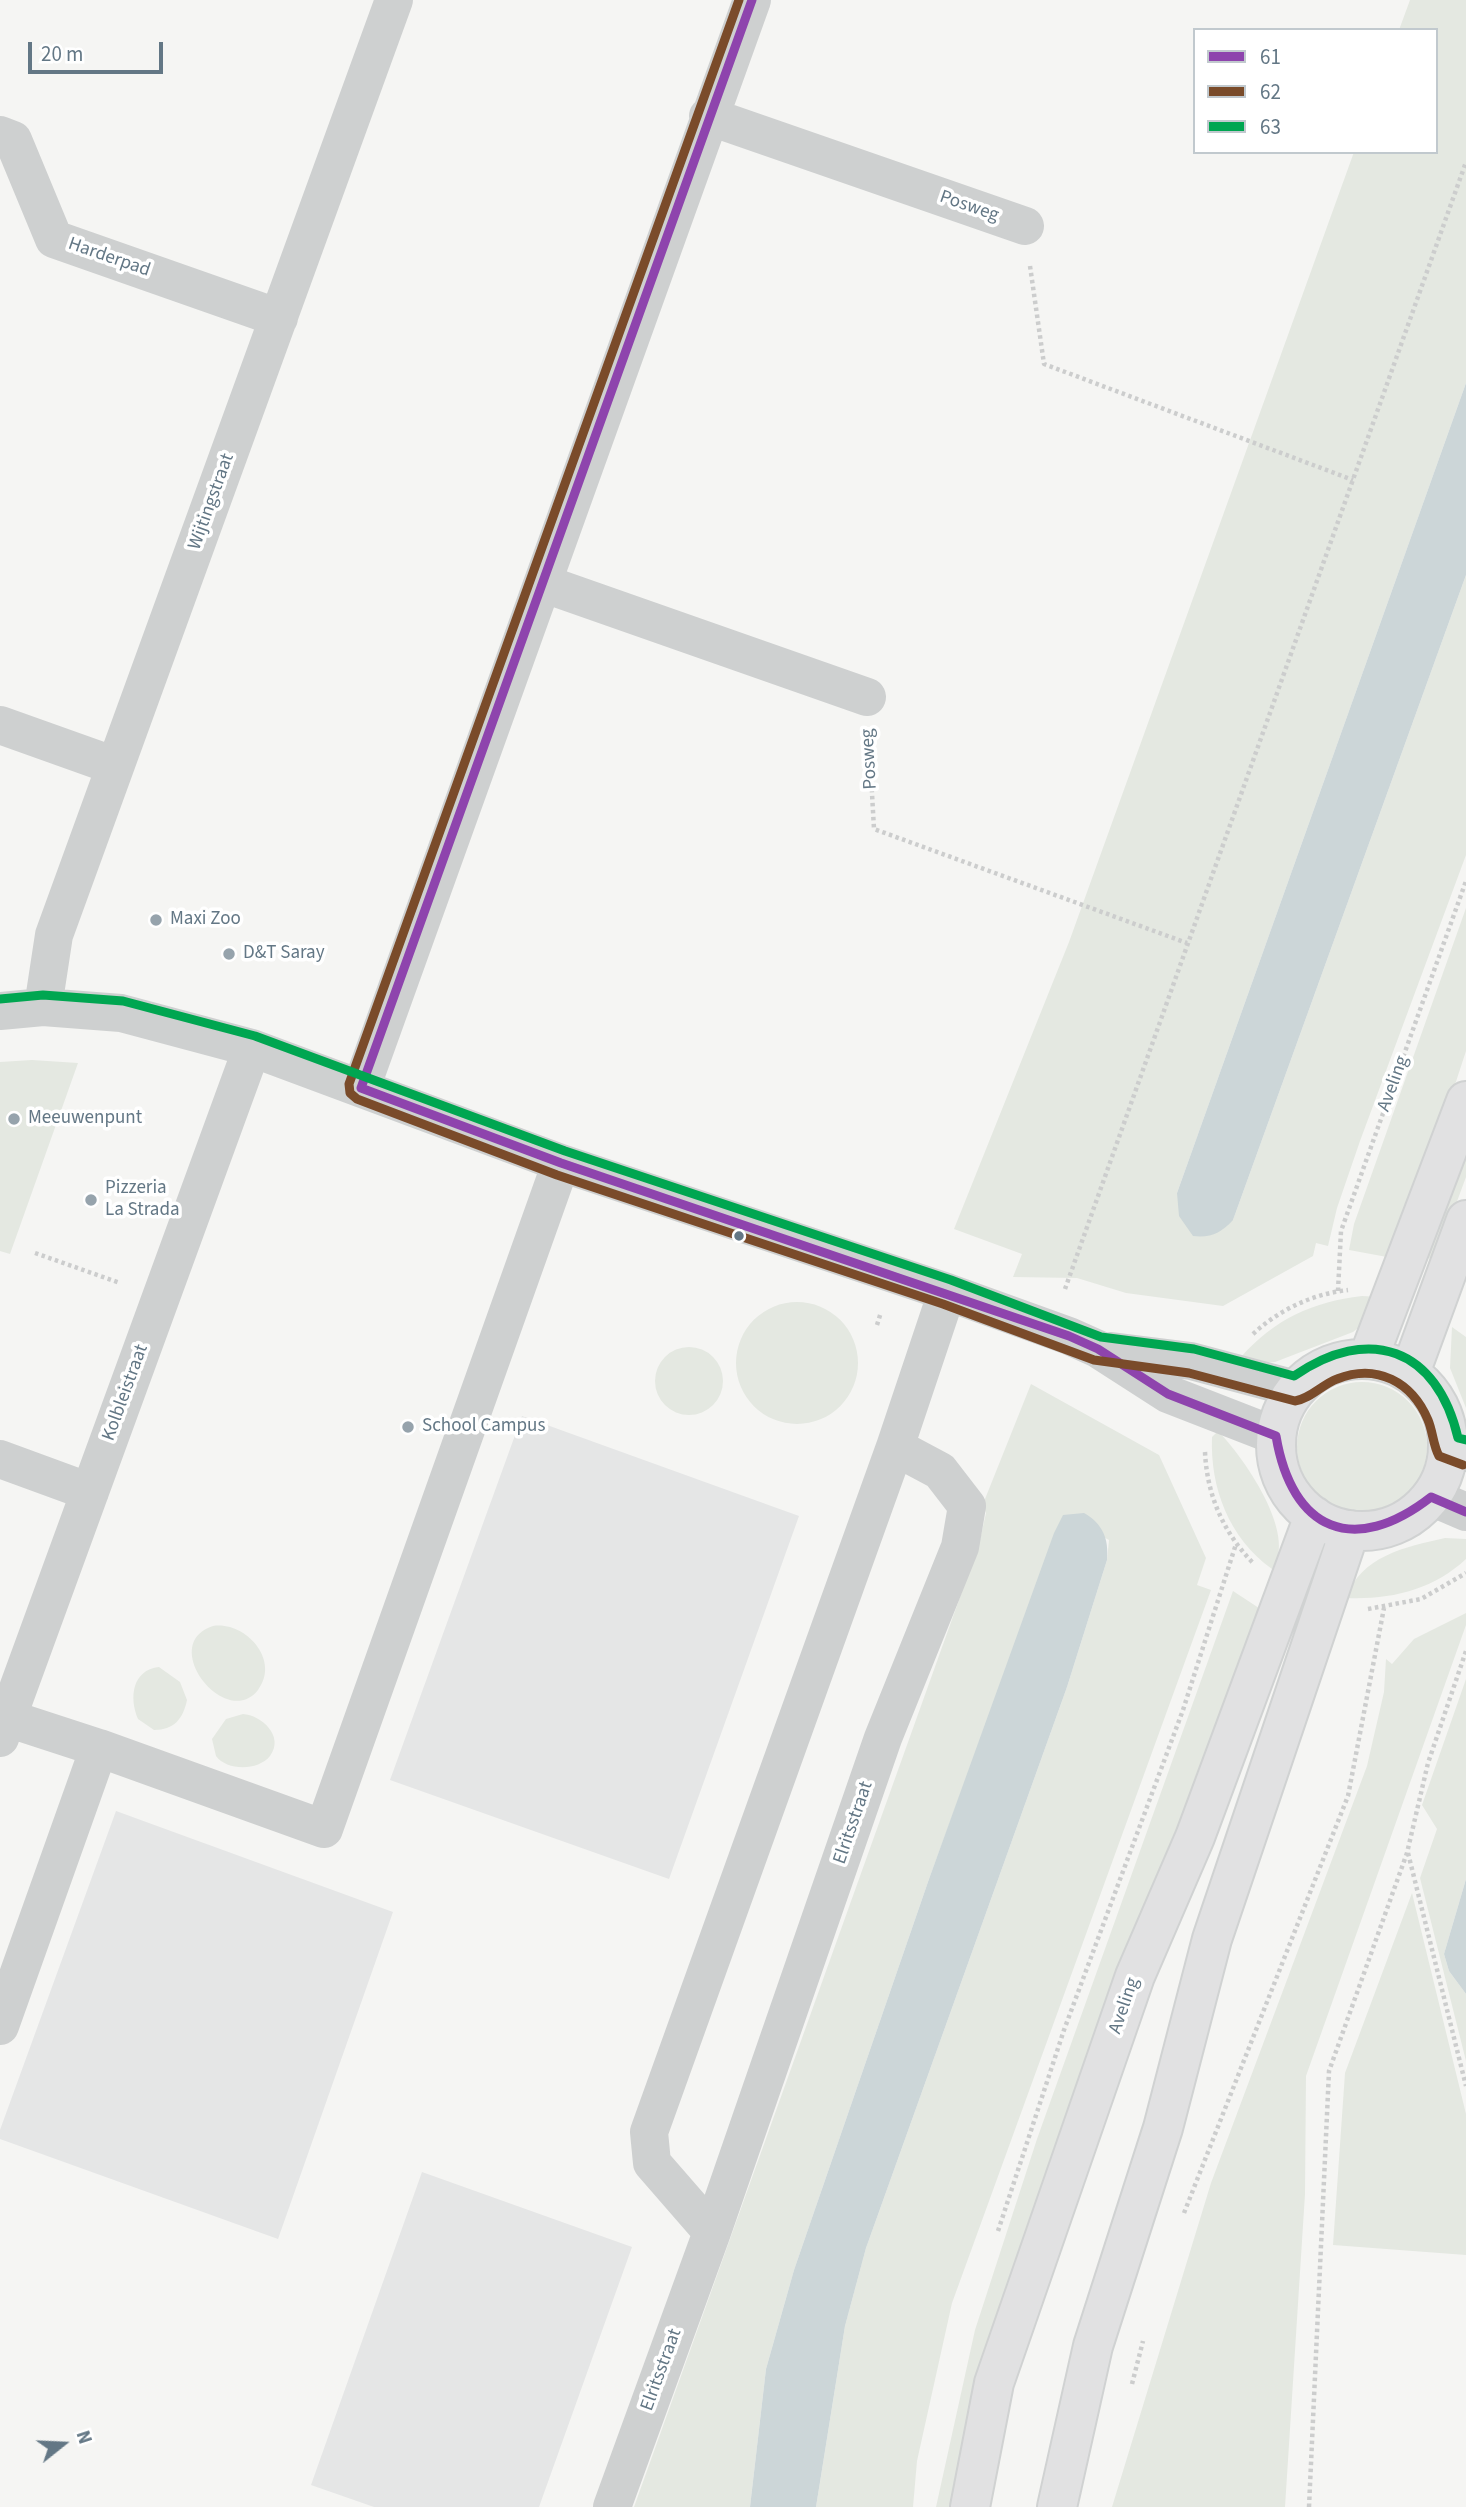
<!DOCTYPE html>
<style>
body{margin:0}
#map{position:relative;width:1466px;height:2507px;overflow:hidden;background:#f5f5f3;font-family:"Source Sans 3",sans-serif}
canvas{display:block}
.legend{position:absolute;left:1193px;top:28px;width:245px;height:126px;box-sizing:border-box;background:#fff;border:2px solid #c1c9ce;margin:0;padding:9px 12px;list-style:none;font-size:21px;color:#637785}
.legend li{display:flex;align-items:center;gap:14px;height:35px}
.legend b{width:35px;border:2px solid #c1c9ce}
.north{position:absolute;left:28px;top:2409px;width:70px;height:70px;-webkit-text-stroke:5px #fff;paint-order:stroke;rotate:72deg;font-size:19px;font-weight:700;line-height:28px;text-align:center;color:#637785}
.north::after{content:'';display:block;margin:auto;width:24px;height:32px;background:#637785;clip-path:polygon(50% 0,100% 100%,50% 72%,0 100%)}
.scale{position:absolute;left:28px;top:42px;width:135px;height:32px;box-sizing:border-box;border:4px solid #637785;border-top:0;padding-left:9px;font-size:21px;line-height:24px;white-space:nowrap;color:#637785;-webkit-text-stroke:5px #fff;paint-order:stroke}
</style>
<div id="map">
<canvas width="1466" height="2507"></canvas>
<ul class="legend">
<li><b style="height:9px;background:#8e44ad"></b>61</li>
<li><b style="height:9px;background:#7a4b2a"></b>62</li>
<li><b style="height:9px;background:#00a651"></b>63</li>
</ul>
<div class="north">N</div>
<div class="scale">20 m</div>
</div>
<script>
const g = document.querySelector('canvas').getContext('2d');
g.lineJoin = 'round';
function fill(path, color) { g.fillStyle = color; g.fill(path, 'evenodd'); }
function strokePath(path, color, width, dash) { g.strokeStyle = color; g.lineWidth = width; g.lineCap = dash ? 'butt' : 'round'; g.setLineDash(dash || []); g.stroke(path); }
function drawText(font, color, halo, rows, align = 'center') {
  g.font = font + ' "Source Sans 3",sans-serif'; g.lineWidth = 7; g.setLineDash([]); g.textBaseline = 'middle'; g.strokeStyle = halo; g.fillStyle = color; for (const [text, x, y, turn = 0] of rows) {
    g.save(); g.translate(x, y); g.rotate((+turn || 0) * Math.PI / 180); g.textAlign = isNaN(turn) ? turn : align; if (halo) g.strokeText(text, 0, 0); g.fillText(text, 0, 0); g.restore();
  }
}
const built = new Path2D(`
 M 522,1416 L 799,1516 L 669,1879 L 390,1780 Z
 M 116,1811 L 393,1912 L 278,2239 L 0,2139 L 0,2130 Z
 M 422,2172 L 632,2247 L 539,2507 L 374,2507 L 311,2485 Z`);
const green = new Path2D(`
 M 1410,0 L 1466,0 L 1466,383 L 1177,1193 L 1233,1220 L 1466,575 L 1466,855 L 1360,1141 L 1337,1208 L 1328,1246 L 1316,1243 L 1313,1256 L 1223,1306 L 1126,1293 L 1077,1278 L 1013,1277 L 1022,1254 L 954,1229 L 1069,942 L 1354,152 L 1436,152 L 1436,30 L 1399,30 Z
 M 1466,908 L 1466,1051 L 1398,1259 L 1349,1250 L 1354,1224 Z
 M 32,1060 L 78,1063 L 10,1254 L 0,1251 L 0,1062 Z
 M 1466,1142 L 1466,1177 L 1435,1261 L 1424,1256 Z
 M 1362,1296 L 1380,1297 L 1366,1322 L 1353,1332 L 1275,1362 L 1263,1363 L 1241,1357 C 1275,1319 1312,1302 1362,1296 Z
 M736 1363a61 61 0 1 1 122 0a61 61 0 1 1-122 0Z
 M 1452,1327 L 1466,1337 L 1466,1408 L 1450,1368 Z
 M655 1381a34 34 0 1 1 68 0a34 34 0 1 1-68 0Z
 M1297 1447a65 65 0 1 1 130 0a65 65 0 1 1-130 0Z
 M 1031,1384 L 1159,1455 L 1206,1558 L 1197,1585 L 1211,1590 L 952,2303 L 917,2461 L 913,2507 L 816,2507 L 845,2326 L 866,2248 L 1067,1687 L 1107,1560 L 1109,1540 L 1063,1516 L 929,1879 L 794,2270 L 766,2369 L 750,2507 L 634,2507 L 979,1544 L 986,1513 L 983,1504 Z
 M 1218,1431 C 1242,1455 1299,1535 1272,1569 C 1229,1538 1210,1488 1212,1437 Z
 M 1445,1538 L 1466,1539 L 1466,1559 C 1433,1590 1390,1600 1346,1598 C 1361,1556 1405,1547 1445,1538 Z
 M 1233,1591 L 1265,1612 L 1107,2002 L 952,2507 L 936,2507 L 975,2330 L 1037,2139 Z
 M 1466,1613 L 1466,1625 L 1306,2076 L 1305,2194 L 1285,2507 L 1112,2507 L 1211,2183 L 1367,1766 L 1384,1692 L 1386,1659 L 1392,1664 L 1414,1639 Z
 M 213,1626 C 245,1621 281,1660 258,1690 C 226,1731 157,1644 213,1626 Z
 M 159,1667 L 180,1682 L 187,1700 C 183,1719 174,1730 154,1730 L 138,1719 C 129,1698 132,1670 159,1667 Z
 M 1466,1679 L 1466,1879 L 1444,1954 L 1449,1971 L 1466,1994 L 1466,2061 L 1420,1878 L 1437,1829 L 1422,1805 Z
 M 243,1714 C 261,1715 285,1736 270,1756 C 258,1771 227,1771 216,1756 L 212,1739 L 226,1719 Z
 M 1412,1893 L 1466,2114 L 1466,2255 L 1333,2245 L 1345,2073 Z`);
const water = new Path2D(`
 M 1466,383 L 1466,575 L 1233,1220 C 1221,1233 1211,1238 1193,1236 L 1179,1216 L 1177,1193 Z
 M 1084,1513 C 1103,1524 1109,1539 1107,1560 L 1067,1687 L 866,2248 L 845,2326 L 816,2507 L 750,2507 L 766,2369 L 794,2270 L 929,1879 L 1054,1533 L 1063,1515 Z
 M 1466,1879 L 1466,1994 L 1449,1971 L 1444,1954 Z`);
const path = new Path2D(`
 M 1030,266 L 1044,364 L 1353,480
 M 869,740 L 874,829 L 1187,943
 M 35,1253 L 120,1283
 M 1065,1289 L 1466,162
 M 1338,1291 L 1341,1231 L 1466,881
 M 877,1325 L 881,1312
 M 1253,1334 C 1279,1310 1312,1294 1348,1290
 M 1205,1452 C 1207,1495 1223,1532 1253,1563
 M 1368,1609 L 1421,1599 L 1466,1573
 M 1408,1853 L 1466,2086
 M 1184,2213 L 1348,1796 L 1384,1608
 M 998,2231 L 1064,2030 L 1183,1710 L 1236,1544
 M 1132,2384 L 1143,2341
 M 1309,2507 L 1329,2071 L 1407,1853 L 1428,1763 L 1466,1651`);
const minor = new Path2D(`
 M 708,116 L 1025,226
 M 0,135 L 13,140 L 54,239 L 279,318
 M 545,584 L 867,697
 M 0,725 L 115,766
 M 43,1007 L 54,935 L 394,0
 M 0,1011 L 43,1007 L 121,1013 L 252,1048 L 561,1163 L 947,1292 L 1069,1336 L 1098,1349 L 1168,1394 L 1276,1436
 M 361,1088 L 752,0
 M 1111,1351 L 1191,1361 L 1296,1389
 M 1448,1448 L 1466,1453
 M 0,1459 L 90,1492
 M 1431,1497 L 1466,1512
 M 7,1718 L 99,1748
 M 0,1738 L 252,1048
 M 0,2026 L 99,1748 L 324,1829 L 561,1163
 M 712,2232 L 652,2163 L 649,2132 L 895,1447
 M 612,2507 L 712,2232 L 883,1738 L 960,1547 L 967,1506 L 940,1471 L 895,1447 L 947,1292`);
const major = new Path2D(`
 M 1368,1359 L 1466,1101
 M1276 1445a86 86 0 1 1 172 0a86 86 0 1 1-172 0Z
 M 1410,1373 L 1466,1220
 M 970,2507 L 994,2383 L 1135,1976 L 1195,1837 L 1314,1516
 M 1057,2507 L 1093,2346 L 1163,2128 L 1212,1939 L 1350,1530`);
const bus1 = new Path2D(`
 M 752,0 L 361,1088 L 561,1163 L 1069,1336 L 1098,1349 L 1168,1394 L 1276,1436 C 1292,1531 1354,1557 1431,1497 L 1466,1512`);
const bus2 = new Path2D(`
 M 739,0 L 349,1084 L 350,1093 L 357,1099 L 557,1175 L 943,1304 L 1094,1360 L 1189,1373 L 1295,1401 C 1310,1399 1323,1384 1337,1379 C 1377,1363 1412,1382 1428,1420 C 1433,1432 1433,1445 1439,1456 L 1463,1465`);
const bus3 = new Path2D(`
 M 0,999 L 43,995 L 123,1001 L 255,1036 L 565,1151 L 951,1280 L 1101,1337 L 1194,1349 L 1294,1376 C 1369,1324 1437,1348 1458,1438 L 1466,1440`);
const markers = [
 [156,920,7,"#96a3ac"],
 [229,954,7,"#96a3ac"],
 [14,1119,7,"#96a3ac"],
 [91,1200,7,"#96a3ac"],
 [739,1236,6,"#637785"],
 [408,1427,7,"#96a3ac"]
];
const streetNames = [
 ["Posweg",969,207,19],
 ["Harderpad",109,258,19],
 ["Wijtingstraat",212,502,-70],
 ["Posweg",870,759,-93],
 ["Aveling",1394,1084,-70],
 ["Kolbleistraat",126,1393,-70],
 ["Elritsstraat",854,1823,-71],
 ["Aveling",1125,2006,-71],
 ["Elritsstraat",662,2370,-70]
];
const poiNames = [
 ["Maxi Zoo",170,920],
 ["D&T Saray",243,954],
 ["Meeuwenpunt",28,1119],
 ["Pizzeria",105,1189],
 ["La Strada",105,1211],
 ["School Campus",422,1427]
];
fill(built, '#e5e6e6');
fill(green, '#e4e8e1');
fill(water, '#ccd6d8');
strokePath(major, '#d0d2d2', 42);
strokePath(path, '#cccdcd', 4.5, [3.5, 3.5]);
strokePath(minor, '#ced0d0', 38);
strokePath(major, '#e1e1e2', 38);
strokePath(bus1, '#8e44ad', 9);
strokePath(bus2, '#7a4b2a', 9);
strokePath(bus3, '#00a651', 9);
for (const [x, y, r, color] of markers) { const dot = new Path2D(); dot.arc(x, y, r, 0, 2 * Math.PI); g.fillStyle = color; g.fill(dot); strokePath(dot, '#fff', 2.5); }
drawText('19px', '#637785', '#fff', streetNames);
drawText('19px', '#637785', '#fff', poiNames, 'left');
</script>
